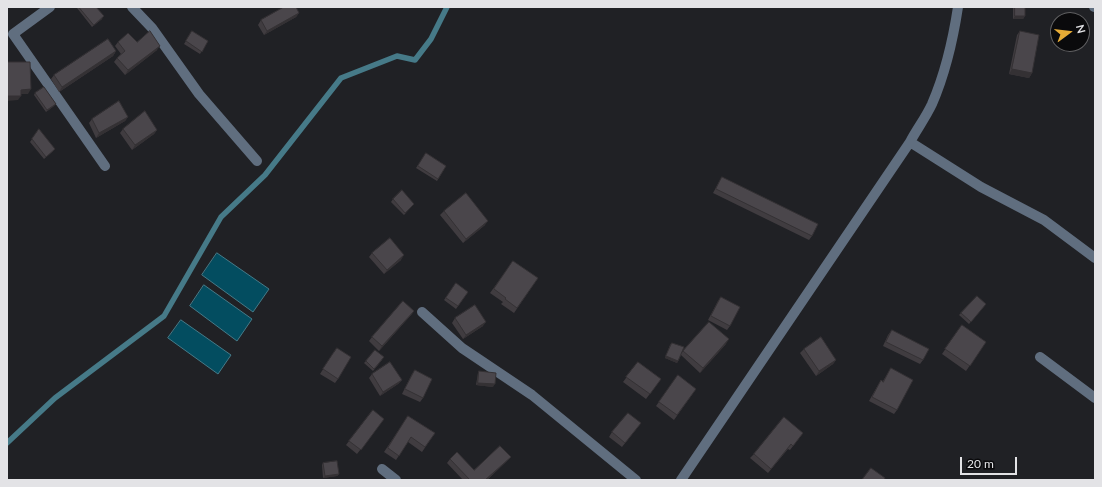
<!DOCTYPE html>
<style>
body{margin:0}
#map{position:relative;width:1102px;height:487px;overflow:hidden;background:#202125;font-family:Lato,sans-serif}
canvas{display:block}
.frame{position:absolute;inset:0;border:8px solid #e3e3e6;pointer-events:none}
.north{position:absolute;left:1050px;top:12px;width:40px;height:40px;box-sizing:border-box;background:#0a0a0c;border:1px solid #616163;border-radius:50%;rotate:75deg;font-size:11px;font-weight:700;line-height:16px;text-align:center;color:#e3e3e6}
.north::after{content:'';display:block;margin:auto;width:14px;height:18px;background:#e7ac36;clip-path:polygon(50% 0,100% 100%,50% 72%,0 100%)}
.scale{position:absolute;left:960px;top:457px;width:57px;height:18px;box-sizing:border-box;border:2px solid #e3e3e6;border-top:0;padding-left:5px;font-size:12px;line-height:14px;white-space:nowrap;color:#e3e3e6;-webkit-text-stroke:3px #0a0a0c;paint-order:stroke}
</style>
<div id="map">
<canvas width="1102" height="487"></canvas>
<div class="frame"></div>
<div class="north">N</div>
<div class="scale">20 m</div>
</div>
<script>
const g = document.querySelector('canvas').getContext('2d');
g.lineJoin = 'round';
function fill(path, color) { g.fillStyle = color; g.fill(path, 'evenodd'); }
function strokePath(path, color, width, dash) { g.strokeStyle = color; g.lineWidth = width; g.lineCap = dash ? 'butt' : 'round'; g.setLineDash(dash || []); g.stroke(path); }
const water = new Path2D(`
 M 217,253 L 269,289 L 253,312 L 202,275 Z
 M 204,285 L 252,319 L 237,341 L 190,306 Z
 M 181,320 L 231,355 L 218,374 L 168,338 Z`);
const stream = new Path2D(`
 M 7,443 L 55,398 L 164,316 L 221,217 L 265,175 L 341,78 L 397,56 L 415,60 L 431,39 L 447,7`);
const minor = new Path2D(`
 M 50,7 L 13,34 L 105,166
 M 132,7 L 152,28 L 199,94 L 257,161
 M 1094,7 L 1095,7
 M 910,142 L 981,187 L 1044,220 L 1095,258
 M 422,312 L 462,348 L 532,395 L 636,480
 M 1040,357 L 1095,398
 M 382,469 L 396,480
 M 681,480 L 910,142 C 917,129 926,117 932,104 C 945,74 953,40 958,7`);
const wall = new Path2D(`
 M 78,7 L 96,7 L 102,19 L 92,27 L 77,8 Z
 M 1013,7 L 1025,7 L 1025,16 L 1023,19 L 1013,19 Z
 M 299,13 L 296,17 L 264,35 L 258,25 L 261,20 Z
 M 192,31 L 208,41 L 200,54 L 184,44 Z
 M 1020,31 L 1032,73 L 1029,78 L 1009,74 L 1017,35 Z
 M 118,42 L 137,42 L 157,50 L 125,75 L 114,62 L 117,58 L 121,54 L 115,46 Z
 M 116,51 L 113,56 L 59,92 L 51,79 L 54,75 Z
 M 35,93 L 54,106 L 46,112 L 34,95 Z
 M 128,117 L 125,121 L 96,138 L 89,123 L 92,119 Z
 M 39,129 L 53,151 L 44,159 L 30,142 Z
 M 123,129 L 157,130 L 154,134 L 132,150 L 120,133 Z
 M 426,153 L 446,166 L 437,181 L 416,168 Z
 M 722,177 L 812,236 L 809,240 L 713,193 L 719,182 Z
 M 393,199 L 414,204 L 404,215 L 391,202 Z
 M 444,211 L 485,225 L 463,243 L 440,215 Z
 M 372,253 L 401,260 L 384,274 L 369,257 Z
 M 513,261 L 538,278 L 514,313 L 501,304 L 503,302 L 490,293 Z
 M 456,283 L 468,292 L 456,309 L 444,300 Z
 M 721,297 L 730,326 L 727,330 L 708,320 L 718,301 Z
 M 986,304 L 969,324 L 959,315 L 961,313 Z
 M 414,311 L 411,315 L 379,351 L 369,341 L 372,337 Z
 M 455,318 L 483,326 L 463,339 L 452,323 Z
 M 962,325 L 986,342 L 966,371 L 942,354 Z
 M 892,330 L 923,360 L 920,364 L 883,346 L 888,335 Z
 M 672,343 L 681,354 L 683,351 L 726,344 L 700,373 L 681,355 L 677,363 L 665,358 L 670,345 Z
 M 804,349 L 836,360 L 833,364 L 816,376 L 800,353 Z
 M 334,352 L 338,379 L 335,383 L 320,374 Z
 M 382,360 L 373,371 L 364,363 L 366,361 Z
 M 638,362 L 661,379 L 646,399 L 623,382 Z
 M 891,368 L 897,410 L 894,414 L 869,401 L 878,385 L 881,380 L 883,381 Z
 M 415,370 L 423,398 L 420,402 L 402,394 L 412,374 Z
 M 479,371 L 493,387 L 476,385 L 478,373 Z
 M 372,374 L 402,380 L 398,384 L 380,396 L 369,378 Z
 M 678,375 L 696,389 L 674,420 L 656,406 Z
 M 408,416 L 435,433 L 422,452 L 408,442 L 396,460 L 384,452 Z
 M 384,419 L 357,454 L 346,445 L 349,441 Z
 M 641,423 L 622,447 L 609,437 L 612,432 Z
 M 803,433 L 790,450 L 788,449 L 768,473 L 750,458 L 754,454 Z
 M 450,459 L 474,470 L 507,461 L 487,480 L 463,480 L 447,463 Z
 M 323,463 L 339,474 L 337,476 L 323,478 L 322,465 Z`);
const shadedWall = new Path2D(`
 M 299,13 L 296,17 L 264,35 L 267,31 Z
 M 104,16 L 102,19 L 92,27 L 94,25 Z
 M 1015,16 L 1025,16 L 1023,19 L 1013,19 Z
 M 160,46 L 157,50 L 125,75 L 128,70 Z
 M 116,51 L 113,56 L 59,92 L 62,87 Z
 M 1012,69 L 1032,73 L 1029,78 L 1009,74 Z
 M 31,89 L 28,94 L 18,94 L 21,90 Z
 M 7,96 L 21,96 L 18,100 L 7,101 Z
 M 56,104 L 54,106 L 46,112 L 47,110 Z
 M 128,117 L 125,121 L 96,138 L 99,133 Z
 M 157,130 L 154,134 L 132,150 L 135,145 Z
 M 488,221 L 485,225 L 463,243 L 466,239 Z
 M 404,255 L 401,260 L 384,274 L 387,270 Z
 M 414,311 L 411,315 L 379,351 L 382,346 Z
 M 486,322 L 483,326 L 463,339 L 466,335 Z
 M 729,339 L 726,344 L 700,373 L 703,368 Z
 M 666,356 L 678,361 L 677,363 L 665,358 Z
 M 836,360 L 833,364 L 816,376 L 819,371 Z
 M 402,380 L 398,384 L 380,396 L 383,392 Z
 M 478,383 L 495,384 L 493,387 L 476,385 Z
 M 511,457 L 507,461 L 487,480 L 485,480 Z
 M 339,474 L 337,476 L 323,478 L 325,476 Z`);
const building = new Path2D(`
 M 79,7 L 96,7 L 104,16 L 94,25 Z
 M 284,7 L 296,7 L 299,13 L 267,31 L 261,20 Z
 M 1015,7 L 1025,7 L 1025,16 L 1015,16 Z
 M 150,31 L 160,46 L 128,70 L 117,58 L 125,51 L 118,42 L 128,33 L 137,42 Z
 M 192,31 L 208,41 L 202,52 L 186,41 Z
 M 1020,31 L 1039,35 L 1032,73 L 1012,69 Z
 M 108,39 L 116,51 L 62,87 L 54,75 Z
 M 7,62 L 30,62 L 31,89 L 21,90 L 21,96 L 7,96 Z
 M 44,87 L 56,104 L 47,110 L 35,93 Z
 M 119,101 L 128,117 L 99,133 L 92,119 Z
 M 145,111 L 157,130 L 135,145 L 123,129 Z
 M 39,129 L 55,149 L 46,157 L 32,139 Z
 M 426,153 L 446,166 L 438,179 L 418,166 Z
 M 722,177 L 818,224 L 812,236 L 716,189 Z
 M 402,190 L 414,204 L 405,213 L 393,199 Z
 M 466,193 L 488,221 L 466,239 L 444,211 Z
 M 390,238 L 404,255 L 387,270 L 372,253 Z
 M 513,261 L 538,278 L 517,308 L 505,299 L 506,298 L 494,289 Z
 M 456,283 L 468,292 L 458,306 L 446,298 Z
 M 977,296 L 986,304 L 971,322 L 961,313 Z
 M 721,297 L 740,307 L 730,326 L 711,316 Z
 M 403,301 L 414,311 L 382,346 L 372,337 Z
 M 475,305 L 486,322 L 466,335 L 455,318 Z
 M 709,322 L 729,339 L 703,368 L 683,351 Z
 M 962,325 L 986,342 L 970,366 L 945,349 Z
 M 892,330 L 929,349 L 923,360 L 886,342 Z
 M 821,337 L 836,360 L 819,371 L 804,349 Z
 M 672,343 L 684,347 L 678,361 L 666,356 Z
 M 337,348 L 351,357 L 338,379 L 323,369 Z
 M 375,350 L 384,357 L 374,369 L 366,361 Z
 M 390,362 L 402,380 L 383,392 L 372,374 Z
 M 638,362 L 661,379 L 650,394 L 626,377 Z
 M 891,368 L 913,380 L 897,410 L 872,397 L 881,380 L 883,382 Z
 M 415,370 L 432,379 L 423,398 L 405,389 Z
 M 479,371 L 496,373 L 495,384 L 478,383 Z
 M 678,375 L 696,389 L 677,415 L 659,402 Z
 M 373,410 L 384,419 L 361,450 L 349,441 Z
 M 628,413 L 641,423 L 625,443 L 612,432 Z
 M 408,416 L 435,433 L 425,447 L 411,437 L 399,456 L 388,448 Z
 M 784,417 L 803,433 L 793,446 L 791,444 L 771,469 L 754,454 Z
 M 500,446 L 511,457 L 485,480 L 470,480 L 450,459 L 457,452 L 474,470 Z
 M 337,461 L 339,474 L 325,476 L 323,463 Z
 M 871,468 L 885,478 L 884,480 L 862,480 Z`);
fill(water, '#034d60');
strokePath(water, '#467a88', 1);
strokePath(stream, '#467a88', 5.5);
strokePath(minor, '#606e7f', 10);
fill(wall, '#403c40');
fill(shadedWall, '#343134');
fill(building, '#4a464b');
strokePath(building, '#343134', 1);
</script>
